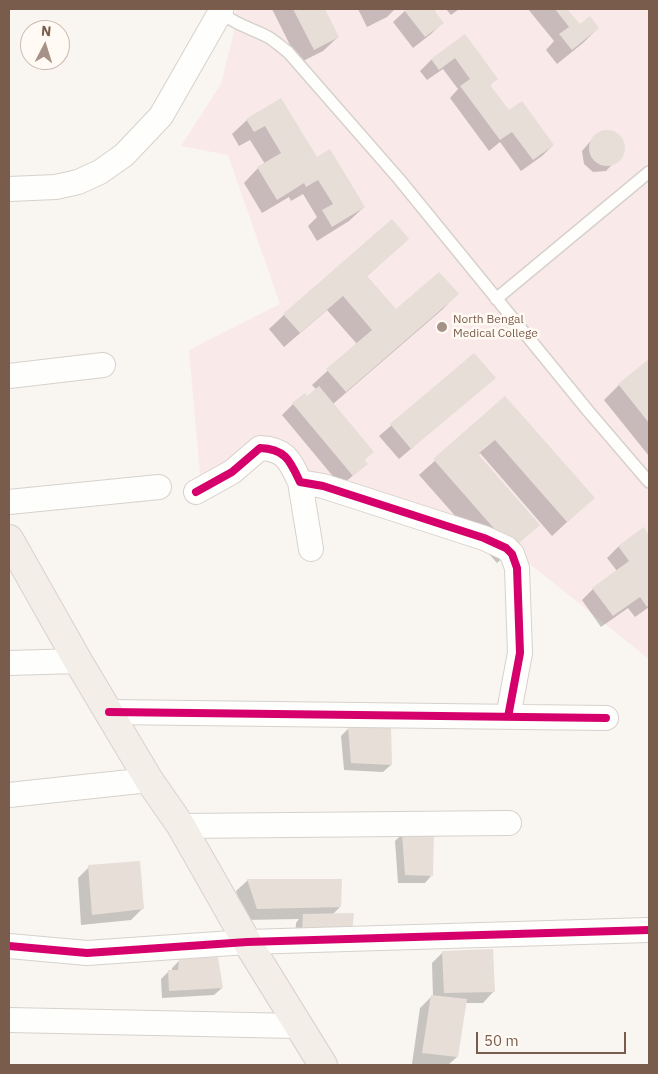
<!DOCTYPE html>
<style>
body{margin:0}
#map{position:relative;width:658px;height:1074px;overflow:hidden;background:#f9f5f0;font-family:"IBM Plex Sans",sans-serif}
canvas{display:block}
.frame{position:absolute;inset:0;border:10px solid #7a5c4d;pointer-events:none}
.north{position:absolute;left:20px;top:20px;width:50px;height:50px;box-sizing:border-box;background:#fffaf3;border:1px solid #cabbb1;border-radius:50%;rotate:5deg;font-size:14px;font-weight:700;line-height:20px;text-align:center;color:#7a5c4d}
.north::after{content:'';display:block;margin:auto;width:18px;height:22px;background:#a69286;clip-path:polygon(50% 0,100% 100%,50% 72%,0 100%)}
.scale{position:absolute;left:476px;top:1032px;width:150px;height:22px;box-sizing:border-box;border:2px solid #7a5c4d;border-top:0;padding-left:6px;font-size:15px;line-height:18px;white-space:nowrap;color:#7a5c4d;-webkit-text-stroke:4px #fffaf3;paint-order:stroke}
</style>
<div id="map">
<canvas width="658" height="1074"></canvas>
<div class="frame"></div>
<div class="north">N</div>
<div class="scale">50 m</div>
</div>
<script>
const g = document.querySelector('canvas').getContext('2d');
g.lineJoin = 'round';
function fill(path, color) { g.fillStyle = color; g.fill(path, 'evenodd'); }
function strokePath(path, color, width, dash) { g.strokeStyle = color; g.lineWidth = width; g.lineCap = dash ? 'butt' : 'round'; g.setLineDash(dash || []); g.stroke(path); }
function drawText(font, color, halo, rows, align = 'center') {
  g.font = font + ' "IBM Plex Sans",sans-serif'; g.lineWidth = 5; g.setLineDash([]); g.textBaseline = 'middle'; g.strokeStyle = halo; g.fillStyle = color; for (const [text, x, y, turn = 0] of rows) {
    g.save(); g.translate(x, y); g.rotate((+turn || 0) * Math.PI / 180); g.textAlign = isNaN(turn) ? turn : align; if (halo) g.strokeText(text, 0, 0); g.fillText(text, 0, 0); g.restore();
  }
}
const medical = new Path2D(`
 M 236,9 L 649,9 L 649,659 L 516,553 L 306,478 L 278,438 L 260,438 L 201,485 L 189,350 L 280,304 L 228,155 L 181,146 L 221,84 L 233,36 Z`);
const shadow = new Path2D(`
 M 272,9 L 324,9 L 338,37 L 323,51 L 299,63 Z
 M 358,9 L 395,9 L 387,17 L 367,27 Z
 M 407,9 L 436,9 L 434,11 L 442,23 L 431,34 L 413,48 L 393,22 Z
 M 446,9 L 459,9 L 451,15 Z
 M 528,9 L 565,9 L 580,26 L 598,28 L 583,43 L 557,64 L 546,50 L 554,41 Z
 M 464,36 L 496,79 L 489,86 L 509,112 L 553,145 L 542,156 L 521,171 L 500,142 L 489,151 L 450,98 L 458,89 L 443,69 L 427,80 L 420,71 L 431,60 Z
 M 281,100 L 317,159 L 364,207 L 349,221 L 317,241 L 308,226 L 317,217 L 303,194 L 291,201 L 289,197 L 262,213 L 244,183 L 258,168 L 265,164 L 250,140 L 239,146 L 232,134 L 247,120 Z
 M 605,131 L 617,135 L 622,140 L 623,153 L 606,171 L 593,172 L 584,164 L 582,151 L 594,137 Z
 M 408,239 L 366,277 L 396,311 L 457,294 L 443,309 L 333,404 L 372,452 L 363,461 L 366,464 L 341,486 L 282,415 L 293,404 L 307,397 L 317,390 L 312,385 L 357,344 L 327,310 L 284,347 L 269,329 L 284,315 Z
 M 474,355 L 494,378 L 399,459 L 379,436 Z
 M 649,361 L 649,456 L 604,400 L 619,385 Z
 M 505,398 L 593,498 L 552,536 L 480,453 L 478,455 L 538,525 L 497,563 L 419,475 Z
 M 643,529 L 649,537 L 649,607 L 635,617 L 628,608 L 601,627 L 582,600 L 593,589 L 617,571 L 607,558 L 618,547 Z
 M 349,728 L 391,765 L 383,772 L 344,770 L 341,736 Z
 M 402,834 L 432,875 L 425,883 L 398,883 L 395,841 Z
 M 89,867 L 142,909 L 131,920 L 81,925 L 78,878 Z
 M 248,880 L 340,907 L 332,915 L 295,940 L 296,923 L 299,919 L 246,920 L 236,891 Z
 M 443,952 L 494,991 L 483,1003 L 465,1003 L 457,1057 L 448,1065 L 412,1064 L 420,1008 L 431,997 L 433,997 L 432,963 Z
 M 180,960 L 222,988 L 214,995 L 162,998 L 161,979 L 168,972 L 172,971 L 172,968 Z`);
const building = new Path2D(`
 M 293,9 L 325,9 L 339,37 L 314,50 Z
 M 405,9 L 433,9 L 444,23 L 425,37 L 404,10 Z
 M 555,9 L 567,9 L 580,24 L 590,16 L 599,28 L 572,50 L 559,34 L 569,27 Z
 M 465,34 L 498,79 L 490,85 L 509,110 L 522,101 L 554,145 L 533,160 L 512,132 L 500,140 L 460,86 L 470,79 L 455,58 L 439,70 L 431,59 Z
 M 281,98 L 317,157 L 330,149 L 365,207 L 332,227 L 322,210 L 333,204 L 318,180 L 306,187 L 304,183 L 277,200 L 257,167 L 281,153 L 265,126 L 254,132 L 246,119 Z
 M589 148a18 18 0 1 1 36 0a18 18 0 1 1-36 0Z
 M 392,219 L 409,239 L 367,276 L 396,309 L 439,272 L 459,294 L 346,392 L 326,369 L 372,330 L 343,296 L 300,333 L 283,314 Z
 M 474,353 L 496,378 L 411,449 L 390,424 Z
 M 649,359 L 649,423 L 618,384 Z
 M 319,386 L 374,452 L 364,460 L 368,464 L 353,476 L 292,403 L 305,393 L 307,396 Z
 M 505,396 L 595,498 L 567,522 L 495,440 L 478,454 L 540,525 L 512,549 L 433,459 Z
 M 644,527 L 649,535 L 649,605 L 647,607 L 640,597 L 613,616 L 592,588 L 629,561 L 618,546 Z
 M 391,726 L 392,765 L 351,763 L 348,727 Z
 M 434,831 L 433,876 L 405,875 L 402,833 Z
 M 140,861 L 144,909 L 92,915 L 88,865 Z
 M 247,879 L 342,879 L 341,907 L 257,909 Z
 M 354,913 L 352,933 L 302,933 L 303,914 Z
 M 493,949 L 495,992 L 444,993 L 442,951 Z
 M 218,957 L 223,988 L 169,991 L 168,970 L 178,970 L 179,959 Z
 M 431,995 L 467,999 L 458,1057 L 422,1053 Z`);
const lane = new Path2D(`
 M 220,9 C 229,23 254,29 268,37 C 275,41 281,47 288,52 L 399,179 L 589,412 L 649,482
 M 496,299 L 649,172`);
const street = new Path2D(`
 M 9,189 L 56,187 L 78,182 L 100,172 L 124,155 L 161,116 L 221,11
 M 9,376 L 103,365
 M 300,482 L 311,549
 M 196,492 L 232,472 L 260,448 C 286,449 290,461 300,482 L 323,486 L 484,538 L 506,548 L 512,554 L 517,568 L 520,653 L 508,717
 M 9,502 L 159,487
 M 9,663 L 78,661
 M 109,712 L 606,718
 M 9,795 L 149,780
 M 181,826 L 509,823
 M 9,946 L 87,953 L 247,942 L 649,930
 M 9,1020 L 297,1026`);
const primary = new Path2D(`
 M 9,539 L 78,661 L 149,780 L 181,826 L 247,942 L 323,1065`);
const cycleway = new Path2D(`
 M 196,492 L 232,472 L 260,448 C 286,449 290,461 300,482 L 323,486 L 484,538 L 506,548 L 512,554 L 517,568 L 520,653 L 508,717
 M 109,712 L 606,718
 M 9,946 L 87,953 L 247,942 L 649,930`);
const markers = [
 [442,327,6,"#a69286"]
];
const poiNames = [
 ["North Bengal",453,320],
 ["Medical College",453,334]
];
fill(medical, '#fae9e9');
fill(shadow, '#0003');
fill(building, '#e6ded7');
strokePath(lane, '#d7d1cb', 14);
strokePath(street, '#d7d1cb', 26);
strokePath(primary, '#dad1cc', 30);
strokePath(lane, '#fefefd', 11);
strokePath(street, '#fefefd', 24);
strokePath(primary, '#f3eee8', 28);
strokePath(cycleway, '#d6006c', 8);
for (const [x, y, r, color] of markers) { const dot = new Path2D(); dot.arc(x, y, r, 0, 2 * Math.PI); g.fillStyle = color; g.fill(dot); strokePath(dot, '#fffaf3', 2); }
drawText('12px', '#7a5c4d', '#fffaf3', poiNames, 'left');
</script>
